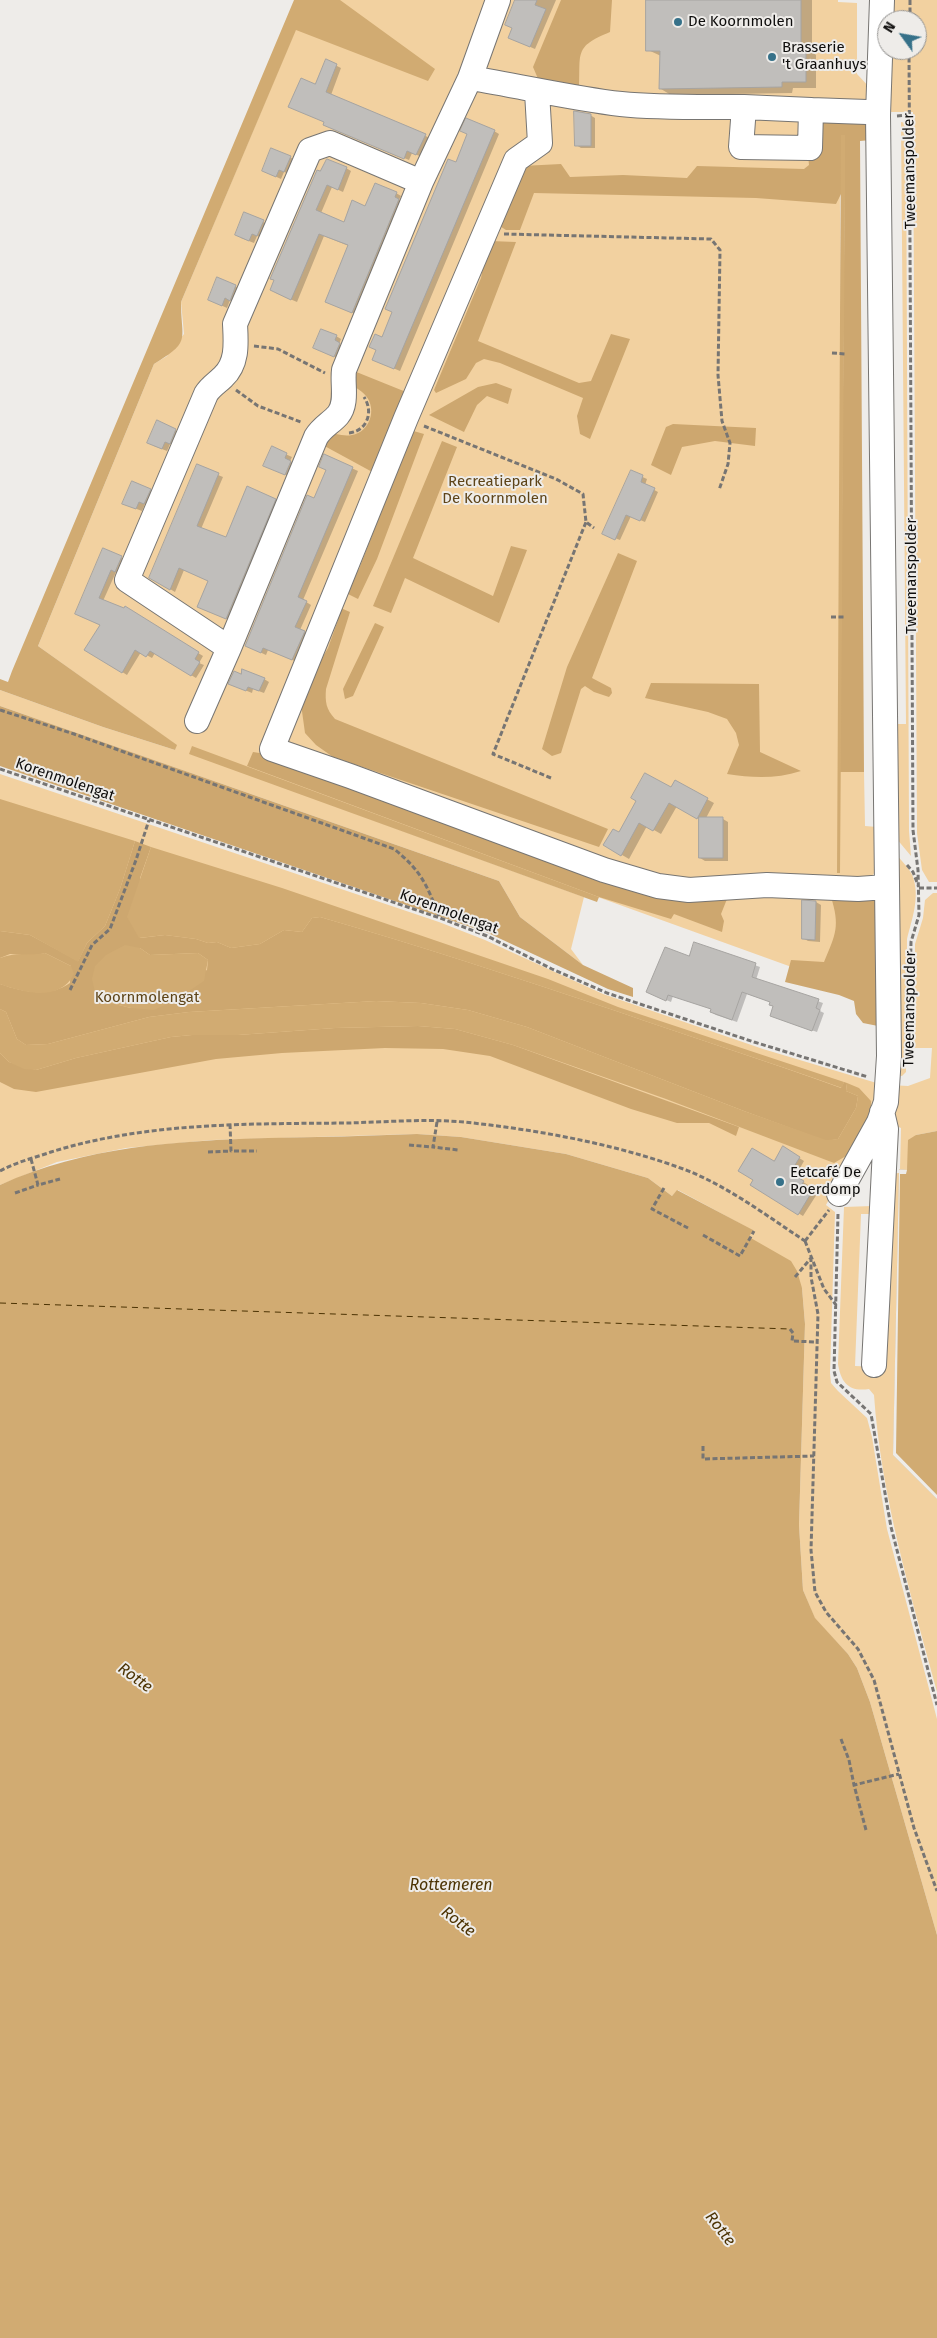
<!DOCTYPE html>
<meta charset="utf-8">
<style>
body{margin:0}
#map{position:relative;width:937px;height:2338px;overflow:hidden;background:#eeece9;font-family:"Fira Sans",sans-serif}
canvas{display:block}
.north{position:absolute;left:877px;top:10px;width:50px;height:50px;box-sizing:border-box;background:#eeece9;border:1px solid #949391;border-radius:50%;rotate:302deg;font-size:14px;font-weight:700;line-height:20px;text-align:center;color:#0e0d0c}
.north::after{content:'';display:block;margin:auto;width:18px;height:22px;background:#367189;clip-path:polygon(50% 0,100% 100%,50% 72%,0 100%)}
</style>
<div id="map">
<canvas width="937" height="2338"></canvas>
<div class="north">N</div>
</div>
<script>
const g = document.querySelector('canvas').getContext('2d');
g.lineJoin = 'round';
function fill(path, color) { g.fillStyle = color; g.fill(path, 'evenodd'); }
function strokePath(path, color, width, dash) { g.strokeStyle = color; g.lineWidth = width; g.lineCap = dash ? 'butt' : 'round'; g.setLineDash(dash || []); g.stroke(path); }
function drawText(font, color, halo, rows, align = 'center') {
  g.font = font + ' "Fira Sans",sans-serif'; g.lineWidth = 4; g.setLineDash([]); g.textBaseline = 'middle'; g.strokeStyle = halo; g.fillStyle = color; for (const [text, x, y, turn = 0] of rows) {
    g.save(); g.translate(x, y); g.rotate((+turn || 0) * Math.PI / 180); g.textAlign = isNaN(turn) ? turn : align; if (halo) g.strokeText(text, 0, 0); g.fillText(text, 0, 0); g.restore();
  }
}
const green = new Path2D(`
 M 308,0 L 838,0 L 838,2 L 857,3 L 857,74 L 872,90 L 867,102 L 839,102 L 845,771 L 864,772 L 865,826 L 877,827 L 878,867 L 868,883 L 847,987 L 246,770 L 189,753 L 584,897 L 571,949 L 583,965 L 520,917 L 499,881 L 0,706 L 0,690 L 103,727 L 175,750 L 176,745 L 38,646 L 154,364 L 167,356 L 184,334 L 181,302 Z
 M 890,0 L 937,0 L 937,882 L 929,882 L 922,870 L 917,833 L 913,112 L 885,112 L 888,50 L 917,50 L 917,20 L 889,20 Z
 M 901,122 L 906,123 L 909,831 L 911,856 L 891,832 L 890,724 L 906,724 Z
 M 0,774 L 439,922 L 485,940 L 603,994 L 763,1049 L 880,1084 L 876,1110 L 826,1205 L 835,1212 L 830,1373 L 831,1383 L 838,1391 L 867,1418 L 872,1437 L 887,1529 L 937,1719 L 937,1935 L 870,1702 L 857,1668 L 848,1654 L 815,1619 L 803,1590 L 799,1525 L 805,1324 L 802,1288 L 749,1237 L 752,1230 L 678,1190 L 672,1196 L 648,1178 L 566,1154 L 461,1137 L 417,1134 L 212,1140 L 126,1148 L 57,1162 L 0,1185 Z
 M 891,849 C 898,857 910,868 913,877 C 920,898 912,919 907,939 L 906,1072 L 902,1076 L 892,1075 Z
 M 933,893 L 937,893 L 937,1131 L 916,1135 L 907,1170 L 900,1169 L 901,1128 L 891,1124 L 890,1085 L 908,1086 L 930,1078 L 932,1048 L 914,1048 L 915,944 L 923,918 L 925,900 Z
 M 899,1173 L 893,1455 L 937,1499 L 937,1692 C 911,1595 881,1496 874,1395 L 869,1389 C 849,1392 841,1383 838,1364 L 844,1207 L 872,1206 L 872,1214 L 861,1214 L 855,1366 L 881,1367 L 888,1174 Z`);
const forest = new Path2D(`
 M 561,0 L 612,0 L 610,32 C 573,47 581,53 579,89 L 539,81 L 533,67 Z
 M 813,121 L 866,123 L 871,140 L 860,141 L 864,772 L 840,772 L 845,135 L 841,135 L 841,194 L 836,204 L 756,198 L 534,193 L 520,230 L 506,230 L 498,225 L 522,166 L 561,164 L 570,177 L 623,175 L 687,178 L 697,166 L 804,169 L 809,165 L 807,145 Z
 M 490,241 L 516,242 L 478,341 L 579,383 L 591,381 L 611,334 L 630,339 L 590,439 L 580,434 L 577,416 L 583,398 L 500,363 L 484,359 L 476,363 L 466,379 L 436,393 L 434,390 L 439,378 L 481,278 L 483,267 L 481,263 Z
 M 349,369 L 411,394 L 376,474 L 319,443 L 325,431 C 334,433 343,437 352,435 C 370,432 377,409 366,396 C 361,390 353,386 347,382 Z
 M 496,383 L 512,389 L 508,404 L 487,396 L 477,405 L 464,432 L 429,415 L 478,387 Z
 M 673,424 L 756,428 L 755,446 L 715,441 L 682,447 L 671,475 L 651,465 L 666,427 Z
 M 410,430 L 424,434 L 377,559 L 358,599 L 342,591 L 359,569 L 402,458 Z
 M 442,441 L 457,447 L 413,558 L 493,596 L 511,546 L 527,550 L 499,623 L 405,578 L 391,613 L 373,606 Z
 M 618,553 L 637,561 L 592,678 L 611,688 L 612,693 L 609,697 L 594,692 L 585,686 L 581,689 L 561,753 L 552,756 L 542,749 L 567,667 Z
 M 336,606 L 350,612 L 326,689 C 325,702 326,709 335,719 L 608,829 L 599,847 L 333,757 L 316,745 L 305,733 L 301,704 L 305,688 L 328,648 L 338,620 L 332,611 Z
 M 375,623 L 384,627 L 353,696 L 345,699 L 343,689 Z
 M 651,683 L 759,684 L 760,752 L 801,771 C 776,779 753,778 727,774 L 739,745 L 736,733 L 727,719 L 708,712 L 645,698 Z
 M 0,706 L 499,881 L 520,917 L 583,965 L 633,988 L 633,997 L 608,989 L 488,933 L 0,766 Z
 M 253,752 L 266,754 L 469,830 L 729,894 L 721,914 L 724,921 L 722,932 L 674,914 L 671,919 L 599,897 L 247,766 Z
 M 135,841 L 151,847 L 140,878 L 140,938 L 165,935 L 196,939 L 208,943 L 217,942 L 231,948 L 260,944 L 284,930 L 302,932 L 312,918 L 320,917 C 420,946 518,978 616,1011 C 691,1037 767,1061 841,1088 L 844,1082 L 847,1083 L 846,1091 L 858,1096 L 856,1108 L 838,1139 L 826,1141 L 744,1111 L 527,1027 L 468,1010 L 421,1003 L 376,1001 L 189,1012 L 149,1017 L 48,1044 L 26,1045 L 17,1039 L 6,1012 L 0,1009 L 0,984 C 23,992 49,998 70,983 L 71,966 L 45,953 L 33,956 L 10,954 L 0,958 L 0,931 L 30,935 L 78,961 L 87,943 L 105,926 L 120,889 ZM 140,948 L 150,955 L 198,953 L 208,960 L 207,970 L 131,1008 L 107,1002 L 95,992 Z
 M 831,897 L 877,897 L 883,1027 L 863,1023 L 856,1014 L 854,1001 L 839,995 L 785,982 L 791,960 L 824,962 C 836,934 840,926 831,897 Z
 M 418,1026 L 455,1029 L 513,1045 L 739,1127 L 736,1136 L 709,1123 L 677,1123 L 631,1109 L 490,1056 L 443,1049 L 385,1048 L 282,1053 L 216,1059 L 36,1092 L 14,1089 L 0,1082 L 0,1053 L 9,1062 L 36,1070 L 76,1058 L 171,1037 L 192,1035 L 238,1035 L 335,1028 Z`);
const water = new Path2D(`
 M 294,0 L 340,0 L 435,69 L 428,81 L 296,30 L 181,302 C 181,341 192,341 154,364 L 38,646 L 177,745 L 175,750 L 103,727 L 0,690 L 0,679 L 8,682 L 12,671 Z
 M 841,135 L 845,135 L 845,195 L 840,873 L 837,873 Z
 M 192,746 L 599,897 L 597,902 L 189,754 Z
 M 0,799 L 135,841 L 120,889 L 105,926 L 87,943 L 78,962 L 30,935 L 0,931 Z
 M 151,847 L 282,888 L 548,979 L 618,1007 L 844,1082 L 842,1088 C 767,1061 691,1037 616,1011 C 518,978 420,946 320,917 L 312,918 L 302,932 L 284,930 L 260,944 L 231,948 L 217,942 L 208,943 L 196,939 L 165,935 L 139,938 L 127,917 Z
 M 125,945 L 140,948 L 150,955 L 198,953 L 208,960 L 204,981 L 174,1001 L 154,1010 L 131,1008 L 106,1002 L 95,992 L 92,979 L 95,966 L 106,955 Z
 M 45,953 L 71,966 L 74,974 C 60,1002 24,993 0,984 L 0,958 C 15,952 30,956 45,953 Z
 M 376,1001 L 421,1003 L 468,1010 L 527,1027 L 744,1111 L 826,1140 L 838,1139 L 856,1108 L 858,1096 L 846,1091 L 847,1083 L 859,1088 L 871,1101 L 871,1111 L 846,1156 L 834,1163 L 666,1099 L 513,1045 L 455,1029 L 418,1026 L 335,1028 L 238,1035 L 192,1035 L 171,1037 L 76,1058 L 36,1070 L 24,1069 L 9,1062 L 0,1053 L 0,1009 L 6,1012 L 17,1039 L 26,1045 L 48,1044 L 149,1017 L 189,1012 Z
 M 937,1131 L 937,1499 L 893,1455 L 899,1169 L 907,1170 L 908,1140 L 916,1135 Z
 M 417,1134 L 461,1137 L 566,1154 L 648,1178 L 672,1196 L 677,1190 L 753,1230 L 749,1237 L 791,1261 L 797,1271 L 802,1288 L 805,1324 L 799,1525 L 803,1590 L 815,1618 L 848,1654 L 857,1668 L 870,1702 L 937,1935 L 937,2338 L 0,2338 L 0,1185 C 85,1146 176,1141 268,1138 C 318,1137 368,1136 417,1134 Z`);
const pier = new Path2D(`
 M 896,1169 L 907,1170 L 906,1174 L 900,1174 L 896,1453 L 937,1495 L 937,1499 L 893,1455 L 899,1173 L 896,1173 Z`);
const shadow = new Path2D(`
 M 525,0 L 556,0 L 535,49 L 514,40 Z
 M 648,0 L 812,0 L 812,52 L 816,55 L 816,88 L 793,88 L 792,93 L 671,95 L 661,89 L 661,56 L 648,50 Z
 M 327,61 L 341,68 L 331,95 L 430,138 L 422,157 L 412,153 L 409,160 L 330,127 L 316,86 Z
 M 590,115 L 595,118 L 595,148 L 581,148 L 576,145 Z
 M 494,131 L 499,134 L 400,371 L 379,362 L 383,339 L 469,134 Z
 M 290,157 L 295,160 L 289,174 L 284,172 L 281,179 L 268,173 Z
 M 346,168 L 351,171 L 343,192 L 332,187 L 321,213 L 344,223 L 366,207 L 396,193 L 401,196 L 399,200 L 404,203 L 358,315 L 332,304 L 349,246 L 324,236 L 297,302 L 276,293 L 320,172 Z
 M 263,222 L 268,224 L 262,238 L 257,236 L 254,243 L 241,238 Z
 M 218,278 L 241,289 L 235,302 L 230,300 L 227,308 L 214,302 Z
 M 336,336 L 341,339 L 339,344 L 345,347 L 340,359 L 320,350 Z
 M 157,422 L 181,433 L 175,446 L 170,444 L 167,451 L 154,446 Z
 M 272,448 L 292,457 L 290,461 L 296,465 L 291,477 L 270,468 Z
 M 325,456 L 358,471 L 303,600 L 311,605 L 300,630 L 309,635 L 297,662 L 268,650 L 266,655 L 251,648 L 327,470 Z
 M 631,472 L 647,479 L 645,485 L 658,492 L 645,522 L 631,516 L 620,540 L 607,535 Z
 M 218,475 L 223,477 L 201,529 L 226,539 L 275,500 L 280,503 L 231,621 L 203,609 L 209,581 L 184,570 L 175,592 L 150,577 Z
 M 150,490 L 155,493 L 150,506 L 145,504 L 142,511 L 129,506 Z
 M 104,550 L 126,560 L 121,574 L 116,572 L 103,601 L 124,610 L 125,608 L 203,656 L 199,663 L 204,665 L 196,678 L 155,653 L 152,658 L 141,652 L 127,675 L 86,649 L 101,625 L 82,617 Z
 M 264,679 L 269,682 L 264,693 L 253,689 L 252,693 L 235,686 Z
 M 675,782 L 714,803 L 706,818 L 723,819 L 728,822 L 728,861 L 705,861 L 700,858 L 700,819 L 677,806 L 661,834 L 647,826 L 629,859 L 605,845 L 671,789 Z
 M 816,902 L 821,905 L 820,942 L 808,941 L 803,938 Z
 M 695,944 L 760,967 L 756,980 L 823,1003 L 820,1011 L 824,1013 L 817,1032 L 776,1018 L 771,1016 L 774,1006 L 771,1002 L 747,994 L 737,1022 L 716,1015 L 711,1012 L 712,1009 L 673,996 L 671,1002 L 652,994 L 690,958 Z
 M 783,1148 L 804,1161 L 795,1177 L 808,1185 L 806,1188 L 817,1194 L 803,1216 L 752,1185 L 774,1163 Z`);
const ferry = new Path2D(`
 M 0,1303 L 790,1329`);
const building = new Path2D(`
 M 515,0 L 537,0 L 535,5 L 546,9 L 530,47 L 508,38 L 512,28 L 505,25 Z
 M 646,0 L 801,0 L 801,48 L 806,47 L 806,82 L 782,82 L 782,87 L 659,89 L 660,51 L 646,51 Z
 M 326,59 L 337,64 L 326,92 L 426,134 L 416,155 L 407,151 L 404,159 L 323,125 L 324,122 L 288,107 L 301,78 L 315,84 Z
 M 574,111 L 591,114 L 591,146 L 575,146 Z
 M 466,118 L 495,130 L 394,369 L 372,360 L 376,350 L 369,347 L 375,334 L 382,337 L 392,312 L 385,309 L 448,159 L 456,162 L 467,134 L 460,131 Z
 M 271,148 L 291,156 L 284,172 L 279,170 L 276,177 L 262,171 Z
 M 327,159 L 347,167 L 338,190 L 327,185 L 316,210 L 344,222 L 352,200 L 365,206 L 375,183 L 397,192 L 395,197 L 399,199 L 352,313 L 325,302 L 348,245 L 319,234 L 291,300 L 270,290 L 274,280 L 270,279 L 317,170 L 320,171 Z
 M 244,212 L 264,220 L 257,236 L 252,234 L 249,241 L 235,235 Z
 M 217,277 L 236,285 L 230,301 L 225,298 L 222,306 L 208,300 Z
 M 321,329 L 337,335 L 335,340 L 340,343 L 334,357 L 313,348 Z
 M 157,420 L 176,429 L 170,444 L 165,442 L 162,449 L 147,443 Z
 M 272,446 L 287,453 L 285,458 L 291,461 L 285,475 L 263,466 Z
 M 324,454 L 353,467 L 298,597 L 307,601 L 295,627 L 305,631 L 292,660 L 263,648 L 261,653 L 245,646 L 307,495 L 314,498 L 326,470 L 319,467 Z
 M 197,464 L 219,473 L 197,526 L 226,537 L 247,486 L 276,499 L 226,619 L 197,607 L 208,581 L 179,568 L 170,590 L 149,578 Z
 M 631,470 L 643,475 L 641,482 L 655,488 L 640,521 L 626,515 L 615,540 L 602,534 Z
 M 132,481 L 151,489 L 144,504 L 139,502 L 136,509 L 122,504 Z
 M 103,548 L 122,556 L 115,572 L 111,570 L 99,598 L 124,608 L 125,606 L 199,652 L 195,659 L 200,662 L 191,676 L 150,651 L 146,657 L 135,650 L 122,673 L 84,650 L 100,625 L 75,614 Z
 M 242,669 L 265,678 L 259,691 L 248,687 L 246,691 L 228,684 L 234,671 L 241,674 Z
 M 645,773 L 671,787 L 675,780 L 708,798 L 697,819 L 669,803 L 653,831 L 639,823 L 621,856 L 603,845 L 613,829 L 619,832 L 636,801 L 631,798 Z
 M 699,817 L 723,817 L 723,858 L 699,858 Z
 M 802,900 L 816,901 L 815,940 L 802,939 Z
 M 694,942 L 756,963 L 752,977 L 819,999 L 816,1008 L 820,1010 L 812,1031 L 770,1016 L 773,1006 L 769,1005 L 770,1002 L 742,992 L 732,1020 L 710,1012 L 711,1009 L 668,995 L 666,1001 L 646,992 L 665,947 L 689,956 Z
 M 783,1146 L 800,1157 L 790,1173 L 804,1181 L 802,1184 L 813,1190 L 798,1215 L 750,1185 L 753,1180 L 738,1171 L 752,1148 L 774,1161 Z`);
const path = new Path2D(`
 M 910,20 L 910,0
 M 909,50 L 913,830 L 918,870 L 919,915 L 911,942 L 910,992
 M 897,116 L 909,115
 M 504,234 L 711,239 L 720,250 L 718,375 L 722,421 L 730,443 L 728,464 L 719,490
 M 254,346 L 278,349 L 325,373
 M 832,353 L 846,354
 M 236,390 L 258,406 L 301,422
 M 424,426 L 556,479 L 583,494 L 586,522 L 594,528
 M 349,433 C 367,431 374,412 364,397
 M 831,617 L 845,617
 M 0,710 L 74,734 L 394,849 C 422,871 427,886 440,918
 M 0,769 L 440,918 L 487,936 L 552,969 L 607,993 L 754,1042 L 868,1077
 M 551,778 L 493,754 L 586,522
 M 907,865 L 913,872 L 918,885
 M 919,888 L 937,888
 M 70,990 L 92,945 L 110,929 L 136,860 L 149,820
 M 437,1122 L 433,1147 L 458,1150
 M 230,1124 L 231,1151 L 257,1151
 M 409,1145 L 433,1147
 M 208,1152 L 231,1151
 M 31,1159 L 38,1185 L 60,1179
 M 0,1171 C 16,1162 34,1158 51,1152 C 147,1122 248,1124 347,1123 C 388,1122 432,1118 473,1123 C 544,1131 619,1145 686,1170 C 729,1187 767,1216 805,1241
 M 664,1188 L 652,1209 L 688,1228
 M 15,1193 L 38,1185
 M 838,1214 L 834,1371 L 837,1382 L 871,1414 L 891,1527 L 937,1705
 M 703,1235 L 740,1256 L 754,1231
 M 805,1241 L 824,1289 L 836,1305
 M 805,1241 L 829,1210
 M 811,1257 L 811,1277 L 818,1314 L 811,1550 L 815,1592 L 826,1612 L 858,1649 L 874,1680 L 914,1828 L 937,1891
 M 795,1277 L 811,1258
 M 790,1329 L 793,1333 L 792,1341 L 816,1342
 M 703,1446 L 703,1459 L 814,1456
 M 841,1739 L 849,1760 L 854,1785
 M 866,1830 L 854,1785 L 899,1774`);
const minor = new Path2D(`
 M 470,78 C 520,86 570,98 621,104 C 659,108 705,107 744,107
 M 537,92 L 540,143 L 516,160 L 406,418 L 272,749 L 350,776 L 604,870 L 658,886 L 689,890 L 767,885 L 858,889 L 886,887
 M 811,110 L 744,107 L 741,147 L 810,148 L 811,110 L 867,112 L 878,115
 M 229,648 L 316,437 C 322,427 331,423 338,415 C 348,403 342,384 344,370 L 421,182 L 470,78 L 498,0
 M 197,721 L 229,648 L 127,580 L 206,394 C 210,387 217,383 223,377 C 238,363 236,343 235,324 L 310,150 L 330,143 L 421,182
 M 839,1194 L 879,1122 L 886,1102 L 889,1056 L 878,115 L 882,0
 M 874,1365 L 886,1129 L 882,1112`);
const markers = [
 [678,22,5,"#367189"],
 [772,57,5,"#367189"],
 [780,1182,5,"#367189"]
];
const poiNames = [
 ["De Koornmolen",688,22],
 ["Brasserie",782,48],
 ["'t Graanhuys",782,65],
 ["Eetcafé De",790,1173],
 ["Roerdomp",790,1190]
];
const streetNames = [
 ["Tweemanspolder",910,171,-91],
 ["Tweemanspolder",912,576,-90],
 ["Korenmolengat",65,780,19],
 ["Korenmolengat",449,912,20],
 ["Tweemanspolder",910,1009,-89]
];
const parkNames = [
 ["Recreatiepark",495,482],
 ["De Koornmolen",495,499],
 ["Koornmolengat",147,998]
];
const waterNames = [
 ["Rotte",135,1678,36],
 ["Rottemeren",451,1886],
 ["Rotte",458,1922,38],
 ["Rotte",720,2229,52]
];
fill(green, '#f2d1a0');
fill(forest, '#cda76f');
fill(water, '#d1ab72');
fill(pier, '#eeece9');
fill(shadow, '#0003');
strokePath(ferry, '#4c3303', 1, [6, 5]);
fill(building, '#c0bebb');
strokePath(building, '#a6a4a1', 1);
strokePath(minor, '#777572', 26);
strokePath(path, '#777573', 3, [5, 2.5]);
strokePath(minor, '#fff', 24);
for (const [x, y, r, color] of markers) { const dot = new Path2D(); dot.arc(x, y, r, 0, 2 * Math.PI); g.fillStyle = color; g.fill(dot); strokePath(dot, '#eeece9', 2); }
drawText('15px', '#0e0d0c', '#eeece9', poiNames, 'left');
drawText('15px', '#0e0d0c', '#eeece9', streetNames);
drawText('15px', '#5e4418', '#eeece9', parkNames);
drawText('italic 16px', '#4c3303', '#eeece9', waterNames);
</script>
